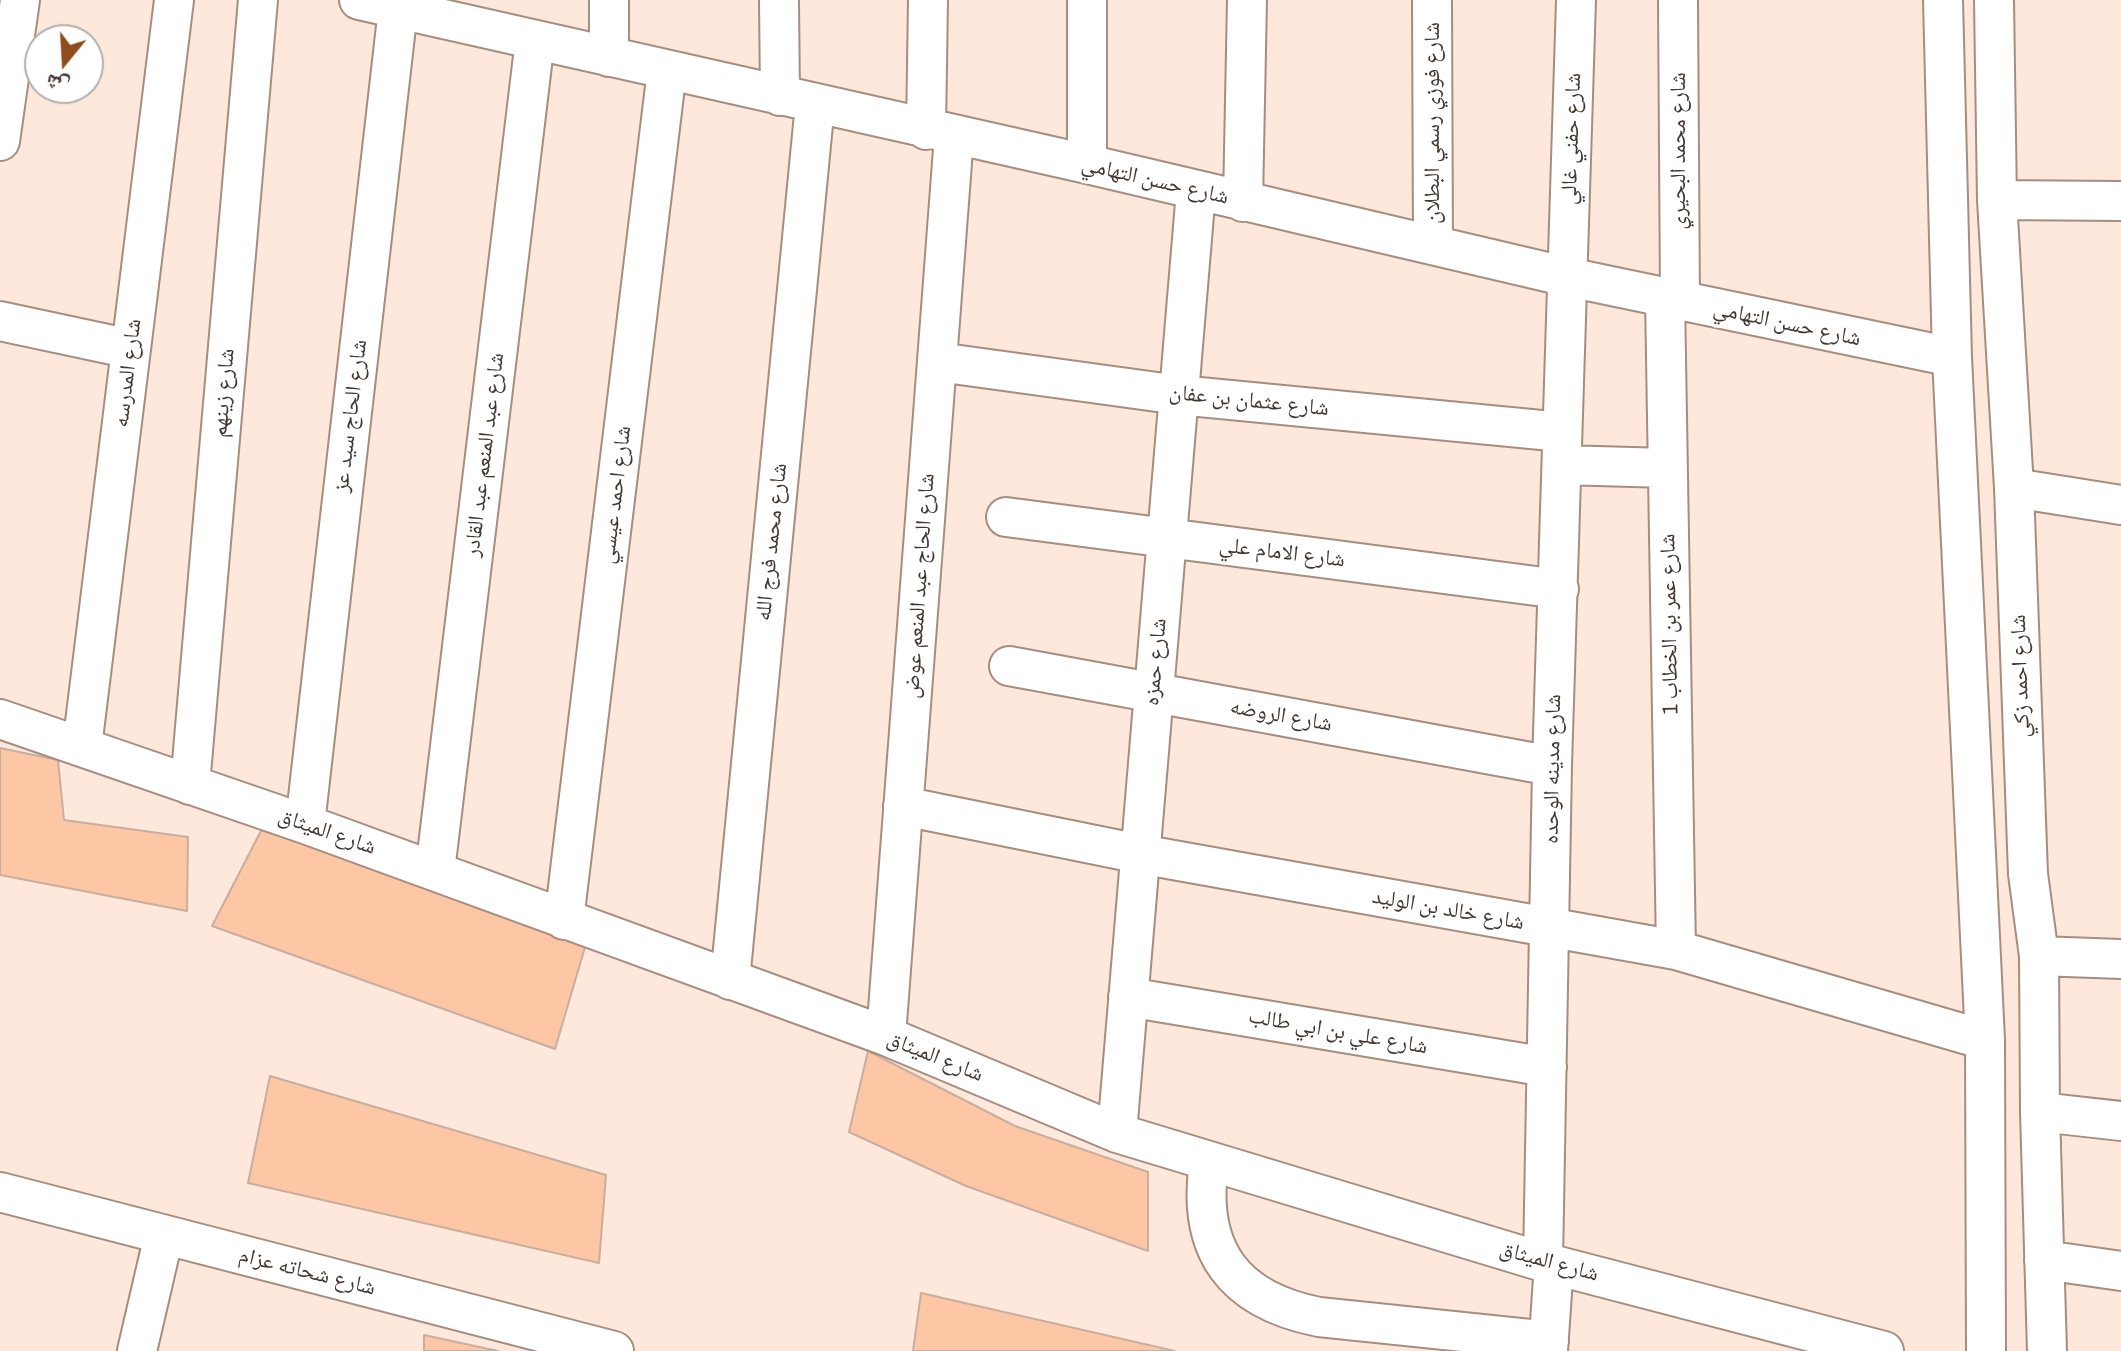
<!DOCTYPE html>
<meta charset="utf-8">
<style>
body{margin:0}
#map{position:relative;width:2121px;height:1351px;overflow:hidden;background:#fee8dc;font-family:"Archivo Narrow","Noto Naskh Arabic",sans-serif}
canvas{display:block}
.north{position:absolute;left:24px;top:24px;width:80px;height:80px;box-sizing:border-box;background:#fff;border:2px solid #b3afac;border-radius:50%;rotate:198deg;font-size:22px;font-weight:700;line-height:32px;text-align:center;color:#413730}
.north::after{content:'';display:block;margin:auto;width:28px;height:36px;background:#8f4c1d;clip-path:polygon(50% 0,100% 100%,50% 72%,0 100%)}
</style>
<div id="map">
<canvas width="2121" height="1351"></canvas>
<div class="north">ش</div>
</div>
<script>
const g = document.querySelector('canvas').getContext('2d');
g.lineJoin = 'round';
function fill(path, color) { g.fillStyle = color; g.fill(path, 'evenodd'); }
function strokePath(path, color, width, dash) { g.strokeStyle = color; g.lineWidth = width; g.lineCap = dash ? 'butt' : 'round'; g.setLineDash(dash || []); g.stroke(path); }
function drawText(font, color, halo, rows, align = 'center') {
  g.font = font + ' "Archivo Narrow","Noto Naskh Arabic",sans-serif'; g.lineWidth = 6; g.setLineDash([]); g.textBaseline = 'middle'; g.strokeStyle = halo; g.fillStyle = color; for (const [text, x, y, turn = 0] of rows) {
    g.save(); g.translate(x, y); g.rotate((+turn || 0) * Math.PI / 180); g.textAlign = isNaN(turn) ? turn : align; if (halo) g.strokeText(text, 0, 0); g.fillText(text, 0, 0); g.restore();
  }
}
const building = new Path2D(`
 M 0,748 L 58,760 L 64,820 L 188,837 L 187,911 L 0,875 Z
 M 265,823 L 588,937 L 555,1049 L 212,926 Z
 M 868,1051 L 1015,1126 L 1148,1172 L 1148,1251 L 966,1186 L 849,1132 Z
 M 270,1076 L 606,1175 L 599,1263 L 248,1183 Z
 M 921,1293 L 1175,1351 L 913,1351 Z
 M 424,1335 L 498,1351 L 424,1351 Z`);
const minor = new Path2D(`
 M 359,0 L 1087,164 L 1568,277 L 1952,357
 M 609,0 L 609,57
 M 779,0 L 780,96
 M 1432,0 L 1433,245
 M 1678,0 L 1680,302
 M 1943,0 L 1952,357 L 1985,1040 L 1986,1351
 M 1994,0 L 1997,200 L 2014,488 L 2028,874 L 2039,956 L 2040,1112 L 2047,1351
 M 926,130 L 928,0
 M 0,141 L 20,0
 M 1087,164 L 1087,0
 M 1997,200 L 2121,201
 M 1243,202 L 1247,0
 M 1665,298 L 1676,950
 M 0,321 L 131,349
 M 938,362 L 1179,395 L 1562,432
 M 1562,465 L 1667,468
 M 2014,488 L 2121,505
 M 1006,517 L 1559,589
 M 1009,666 L 1552,766
 M 0,719 L 305,824 L 886,1036 L 1117,1133 L 1543,1262 L 1884,1351
 M 82,747 L 174,0
 M 190,785 L 258,0
 M 903,806 L 1140,854 L 1676,950 L 1985,1040
 M 305,824 L 398,9
 M 435,871 L 535,40
 M 564,920 L 667,70
 M 2039,956 L 2121,959
 M 730,980 L 815,104
 M 1128,997 L 1547,1067
 M 886,1036 L 954,136
 M 2040,1112 L 2121,1121
 M 1117,1133 L 1196,191
 M 1209,1162 C 1196,1250 1233,1300 1319,1317 L 1549,1341
 M 0,1192 L 614,1351
 M 2044,1260 L 2121,1271
 M 1543,1262 L 1552,766 L 1576,0
 M 137,1351 L 164,1235
 M 1548,1351 L 1554,1264`);
const streetNames = [
 ["شارع فوزي رسمي البطلان",1433,123,-90],
 ["شارع حفني غالي",1572,139,-88],
 ["شارع محمد البحيري",1679,151,-90],
 ["شارع حسن التهامي",1155,181,13],
 ["شارع حسن التهامي",1787,324,12],
 ["شارع المدرسه",128,373,-83],
 ["شارع زينهم",224,393,-85],
 ["شارع عثمان بن عفان",1249,401,6],
 ["شارع الحاج سيد عز",351,416,-83],
 ["شارع عبد المنعم عبد القادر",485,455,-83],
 ["شارع احمد عيسي",616,495,-83],
 ["شارع محمد فرج الله",772,542,-84],
 ["شارع الامام علي",1282,553,7],
 ["شارع الحاج عبد المنعم عوض",920,586,-86],
 ["شارع عمر بن الخطاب 1",1670,624,-91],
 ["شارع حمزه",1156,662,-85],
 ["شارع احمد زكي",2021,676,-92],
 ["شارع الروضه",1281,716,10],
 ["شارع مدينه الوحده",1553,769,-89],
 ["شارع الميثاق",327,832,19],
 ["شارع خالد بن الوليد",1448,910,10],
 ["شارع علي بن ابي طالب",1338,1032,10],
 ["شارع الميثاق",935,1057,22],
 ["شارع الميثاق",1549,1262,15],
 ["شارع شحاته عزام",307,1272,14]
];
fill(building, '#fdc6a5');
strokePath(building, '#c7ae9f', 2);
strokePath(minor, '#a68d7f', 42);
strokePath(minor, '#fff', 38);
drawText('22px', '#413730', '#fff', streetNames);
</script>
